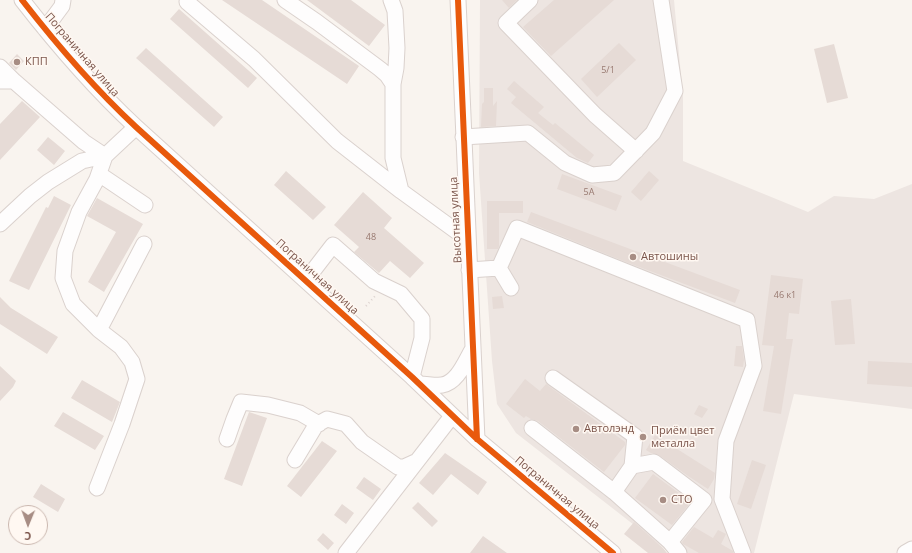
<!DOCTYPE html>
<meta charset="utf-8">
<style>
body{margin:0}
#map{position:relative;width:912px;height:553px;overflow:hidden;background:#f9f4ef;font-family:"Open Sans",sans-serif}
canvas{display:block}
.north{position:absolute;left:8px;top:505px;width:40px;height:40px;box-sizing:border-box;background:#fff8f2;border:1px solid #cab7af;border-radius:50%;rotate:181deg;font-size:11px;font-weight:700;line-height:16px;text-align:center;color:#7b554b}
.north::after{content:'';display:block;margin:auto;width:14px;height:18px;background:#a78d84;clip-path:polygon(50% 0,100% 100%,50% 72%,0 100%)}
</style>
<div id="map">
<canvas width="912" height="553"></canvas>
<div class="north">С</div>
</div>
<script>
const g = document.querySelector('canvas').getContext('2d');
g.lineJoin = 'round';
function fill(path, color) { g.fillStyle = color; g.fill(path, 'evenodd'); }
function strokePath(path, color, width, dash) { g.strokeStyle = color; g.lineWidth = width; g.lineCap = dash ? 'butt' : 'round'; g.setLineDash(dash || []); g.stroke(path); }
function drawText(font, color, halo, rows, align = 'center') {
  g.font = font + ' "Open Sans",sans-serif'; g.lineWidth = 3; g.setLineDash([]); g.textBaseline = 'middle'; g.strokeStyle = halo; g.fillStyle = color; for (const [text, x, y, turn = 0] of rows) {
    g.save(); g.translate(x, y); g.rotate((+turn || 0) * Math.PI / 180); g.textAlign = isNaN(turn) ? turn : align; if (halo) g.strokeText(text, 0, 0); g.fillText(text, 0, 0); g.restore();
  }
}
const industrial = new Path2D(`
 M 480,0 L 674,0 L 683,97 L 683,161 L 808,212 L 834,196 L 874,199 L 912,184 L 912,409 L 794,394 L 754,553 L 670,553 L 516,433 L 497,404 L 492,361 L 479,173 Z`);
const building = new Path2D(`
 M 222,0 L 262,0 L 359,66 L 347,84 Z
 M 307,0 L 351,0 L 385,25 L 369,46 Z
 M 502,0 L 517,0 L 509,8 Z
 M 554,0 L 614,0 L 551,56 L 523,27 Z
 M 179,9 L 257,78 L 248,88 L 170,19 Z
 M 619,43 L 636,60 L 597,97 L 581,79 Z
 M 834,44 L 848,98 L 827,103 L 814,49 Z
 M 146,48 L 223,117 L 214,127 L 136,58 Z
 M 17,54 L 24,61 L 16,70 L 9,63 Z
 M 514,81 L 544,107 L 538,113 L 553,125 L 555,123 L 594,155 L 588,163 L 577,158 L 511,103 L 516,97 L 507,89 Z
 M 484,88 L 493,88 L 493,106 L 497,101 L 496,126 L 481,127 L 482,104 L 484,102 Z
 M 22,101 L 40,117 L 0,160 L 0,124 Z
 M 48,137 L 65,151 L 54,165 L 37,150 Z
 M 286,171 L 326,207 L 313,220 L 274,185 Z
 M 649,171 L 659,180 L 641,201 L 631,192 Z
 M 562,174 L 622,196 L 616,211 L 557,189 Z
 M 363,192 L 392,218 L 384,228 L 424,263 L 410,278 L 390,261 L 379,273 L 354,252 L 359,247 L 334,225 Z
 M 54,196 L 71,205 L 29,290 L 9,281 L 46,207 L 48,208 Z
 M 97,198 L 143,224 L 104,292 L 88,282 L 116,232 L 87,216 Z
 M 487,201 L 523,201 L 523,213 L 499,213 L 499,246 L 498,249 L 487,249 Z
 M 531,212 L 740,290 L 735,303 L 626,262 L 527,222 Z
 M 771,275 L 803,279 L 799,314 L 789,313 L 786,339 L 793,339 L 781,414 L 763,411 L 774,346 L 762,345 Z
 M 502,296 L 504,308 L 493,309 L 492,297 Z
 M 0,297 L 11,308 L 58,337 L 47,354 L 0,324 Z
 M 851,299 L 855,344 L 835,345 L 831,301 Z
 M 736,346 L 742,346 L 744,360 L 743,367 L 734,366 Z
 M 868,361 L 912,363 L 912,387 L 867,384 Z
 M 0,366 L 16,381 L 13,387 L 0,401 Z
 M 525,379 L 540,391 L 546,384 L 625,442 L 625,445 L 604,472 L 538,421 L 531,419 L 526,416 L 524,418 L 506,404 Z
 M 82,380 L 120,402 L 112,422 L 71,398 Z
 M 699,405 L 708,409 L 702,418 L 694,414 Z
 M 63,412 L 104,436 L 95,450 L 54,426 Z
 M 249,412 L 267,418 L 242,486 L 224,479 Z
 M 655,435 L 715,473 L 714,479 L 708,489 L 688,476 L 659,455 L 651,453 L 646,450 Z
 M 322,441 L 337,451 L 301,497 L 287,486 Z
 M 445,453 L 487,482 L 478,495 L 451,474 L 433,495 L 419,483 Z
 M 752,460 L 766,465 L 751,509 L 737,504 Z
 M 653,474 L 691,502 L 672,525 L 635,498 Z
 M 364,477 L 381,489 L 373,500 L 356,488 Z
 M 41,484 L 65,499 L 58,512 L 33,497 Z
 M 418,502 L 438,521 L 432,527 L 412,508 Z
 M 342,504 L 354,513 L 346,524 L 334,515 Z
 M 634,522 L 663,548 L 667,553 L 648,553 L 624,534 Z
 M 694,527 L 713,538 L 718,530 L 726,534 L 721,544 L 733,551 L 733,553 L 699,553 L 683,544 L 682,542 Z
 M 323,533 L 334,543 L 328,550 L 317,540 Z
 M 483,536 L 507,553 L 470,553 Z`);
const path = new Path2D(`
 M 366,306 L 376,295`);
const minor = new Path2D(`
 M 22,0 C 57,45 94,88 136,127 L 412,377 L 477,439 L 613,553
 M 189,0 L 187,2 L 254,59 L 337,141 L 401,191 L 467,239
 M 285,0 L 317,22 L 380,69 L 387,75 L 393,84
 M 391,0 L 395,11 L 397,48 L 396,68 L 393,84 L 393,158 L 401,191
 M 458,0 L 477,439
 M 530,0 L 506,23 L 595,115 L 636,151
 M 45,29 L 62,6 L 63,0
 M 0,67 L 14,81
 M 0,81 L 14,81 L 84,142 L 105,156 L 97,179 L 79,212 L 65,251 L 63,278 L 73,304 L 99,330 L 121,347 L 132,362 L 137,379 L 122,424 L 97,488
 M 463,137 L 528,133 L 565,163 L 592,175 L 614,173 L 653,133 L 675,91 L 661,0
 M 99,174 L 145,205
 M 0,224 L 30,196 L 48,182 L 82,161 L 105,156 L 136,127
 M 499,268 L 511,288
 M 469,270 L 499,268 L 517,228 L 747,320 L 754,366 L 726,441 L 722,499 L 743,553
 M 306,280 L 333,245 L 374,281 L 401,294 L 422,319 L 422,338 L 412,377
 M 99,330 L 144,244
 M 553,378 L 635,436 L 632,466
 M 420,384 C 427,384 435,386 442,385 C 457,383 465,362 472,350
 M 532,428 L 614,492 L 632,466 L 654,462 L 704,500 L 670,542
 M 227,439 L 234,419 L 241,402 L 268,405 L 300,413 L 319,424
 M 295,460 L 316,425 L 327,419 L 346,424 L 362,442 L 398,467 L 404,467 L 415,462
 M 614,492 L 670,542 L 679,553
 M 346,553 L 452,416
 M 905,553 L 912,549`);
const cycleway = new Path2D(`
 M 22,0 C 57,45 94,88 136,127 L 412,377 L 477,439 L 613,553
 M 458,0 L 477,439`);
const markers = [
 [17,62,4,"#a78d84"],
 [633,257,4,"#a78d84"],
 [576,429,4,"#a78d84"],
 [643,437,4,"#a78d84"],
 [663,500,4,"#a78d84"]
];
const numberNames = [
 ["5/1",608,70],
 ["5А",589,192],
 ["48",371,237],
 ["46 к1",785,295]
];
const streetNames = [
 ["Пограничная улица",82,55,49],
 ["Высотная улица",456,220,-93],
 ["Пограничная улица",317,277,42],
 ["Пограничная улица",557,493,40]
];
const poiNames = [
 ["КПП",25,62],
 ["Автошины",641,257],
 ["Автолэнд",584,429],
 ["Приём цвет",651,431],
 ["металла",651,444],
 ["СТО",671,500]
];
fill(industrial, '#ede5e1');
fill(building, '#e6dbd6');
strokePath(minor, '#dad1cd', 17);
strokePath(path, '#dcd2cf', 2, [1, 3]);
strokePath(minor, '#fefdfd', 15);
strokePath(cycleway, '#e8590c', 6);
for (const [x, y, r, color] of markers) { const dot = new Path2D(); dot.arc(x, y, r, 0, 2 * Math.PI); g.fillStyle = color; g.fill(dot); strokePath(dot, '#fff8f2', 1.5); }
drawText('9px', '#987970', null, numberNames);
drawText('11px', '#7b554b', '#fff8f2', streetNames);
drawText('11px', '#7b554b', '#fff8f2', poiNames, 'left');
</script>
